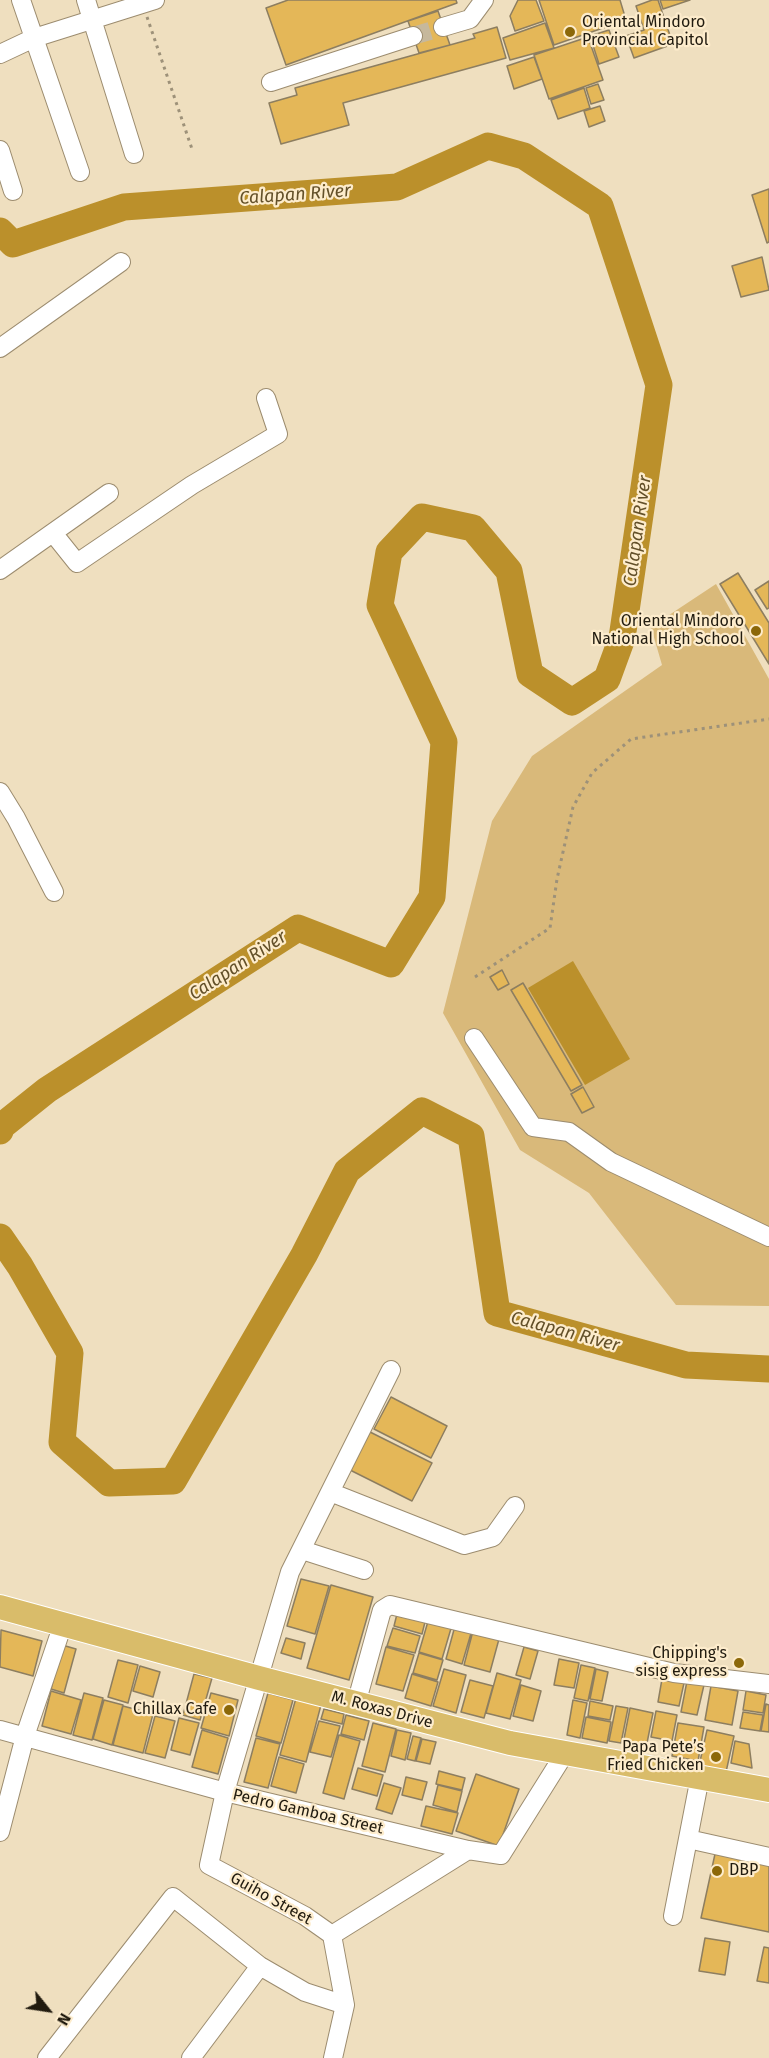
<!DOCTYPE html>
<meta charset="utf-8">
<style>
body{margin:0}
#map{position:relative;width:769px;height:2058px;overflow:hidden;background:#efdfbf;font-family:"Fira Sans",sans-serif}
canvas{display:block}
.north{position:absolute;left:18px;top:1980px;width:60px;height:60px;-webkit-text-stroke:4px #fdeccc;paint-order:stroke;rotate:120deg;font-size:16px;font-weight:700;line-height:24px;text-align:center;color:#211b0f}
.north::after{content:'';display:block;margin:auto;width:21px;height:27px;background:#211b0f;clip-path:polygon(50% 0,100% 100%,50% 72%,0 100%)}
</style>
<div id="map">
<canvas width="769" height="2058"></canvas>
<div class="north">N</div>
</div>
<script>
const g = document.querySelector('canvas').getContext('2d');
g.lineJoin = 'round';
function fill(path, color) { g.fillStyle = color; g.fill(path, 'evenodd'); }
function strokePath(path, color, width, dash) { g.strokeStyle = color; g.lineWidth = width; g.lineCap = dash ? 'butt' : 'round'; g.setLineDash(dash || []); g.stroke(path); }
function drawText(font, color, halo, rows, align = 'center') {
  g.font = font + ' "Fira Sans",sans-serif'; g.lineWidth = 4.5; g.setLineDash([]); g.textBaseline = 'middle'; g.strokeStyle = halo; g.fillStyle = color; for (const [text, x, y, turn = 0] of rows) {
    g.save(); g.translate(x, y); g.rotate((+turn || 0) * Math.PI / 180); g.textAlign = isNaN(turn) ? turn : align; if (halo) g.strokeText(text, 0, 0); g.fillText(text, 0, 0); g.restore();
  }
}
const green = new Path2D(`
 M 716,584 L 769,679 L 769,1306 L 676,1305 L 589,1193 L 520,1150 L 443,1013 L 492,821 L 532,756 L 662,665 L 651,627 Z`);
const water = new Path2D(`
 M 573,961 L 630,1059 L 585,1085 L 528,988 Z`);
const river = new Path2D(`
 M 0,231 L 13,244 L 124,207 L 397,187 L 488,146 L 524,156 L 600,206 L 659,385 L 622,638 L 607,679 L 572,702 L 530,674 L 509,571 L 473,528 L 422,517 L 389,552 L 380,605 L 444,742 L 432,897 L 391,964 L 298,928 L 47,1090 L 2,1126 L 0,1131
 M 0,1237 L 20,1266 L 70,1353 L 62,1442 L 109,1483 L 173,1481 L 304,1255 L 347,1171 L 422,1111 L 471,1136 L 497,1313 L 686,1365 L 769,1369`);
const building = new Path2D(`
 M 288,0 L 456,0 L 457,3 L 286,65 L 266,8 Z
 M 518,0 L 536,0 L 544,21 L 515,31 L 510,16 Z
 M 539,0 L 620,0 L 626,20 L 554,45 Z
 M 652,0 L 658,0 L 673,44 L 634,58 L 626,36 L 644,30 L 636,6 Z
 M 660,0 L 690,0 L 663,9 Z
 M 438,11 L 450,45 L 419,53 L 408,21 Z
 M 545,23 L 554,48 L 510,60 L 503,38 Z
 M 497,27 L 506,58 L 343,103 L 349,125 L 281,144 L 269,103 L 297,95 L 295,88 L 475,38 L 473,34 Z
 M 609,30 L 619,57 L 599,64 L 590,36 Z
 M 588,37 L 603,80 L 549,99 L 534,55 Z
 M 534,57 L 542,79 L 514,89 L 507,66 Z
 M 598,84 L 604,100 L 591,104 L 586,88 Z
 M 584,88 L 590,108 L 558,119 L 551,100 Z
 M 600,106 L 605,121 L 589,127 L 584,111 Z
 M 769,189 L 769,242 L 767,243 L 752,195 Z
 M 762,257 L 769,290 L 741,297 L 732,266 Z
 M 738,573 L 769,623 L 769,664 L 720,584 Z
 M 769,581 L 769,608 L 767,609 L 755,590 Z
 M 502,970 L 509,984 L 498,990 L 490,977 Z
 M 523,983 L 582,1085 L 571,1091 L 511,990 Z
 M 583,1087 L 594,1107 L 582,1113 L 571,1094 Z
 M 391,1397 L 447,1426 L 431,1458 L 374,1429 Z
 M 370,1432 L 432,1463 L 412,1501 L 350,1470 Z
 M 301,1579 L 329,1586 L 315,1634 L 287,1626 Z
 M 331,1585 L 373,1597 L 349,1680 L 307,1668 Z
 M 398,1610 L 426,1618 L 422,1634 L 394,1626 Z
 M 429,1618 L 452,1625 L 442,1659 L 419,1652 Z
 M 455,1626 L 472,1630 L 462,1664 L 446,1659 Z
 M 393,1628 L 420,1636 L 415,1653 L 387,1646 Z
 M 1,1630 L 42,1641 L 33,1676 L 0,1667 Z
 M 473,1631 L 499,1639 L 490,1672 L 464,1665 Z
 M 286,1638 L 305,1643 L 301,1659 L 281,1653 Z
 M 62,1645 L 76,1649 L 64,1693 L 51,1689 Z
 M 386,1647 L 414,1655 L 403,1691 L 376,1684 Z
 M 524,1647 L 538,1651 L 530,1679 L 516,1675 Z
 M 419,1653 L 443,1660 L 437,1680 L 413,1673 Z
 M 559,1659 L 579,1663 L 574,1688 L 554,1685 Z
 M 118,1660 L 138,1665 L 128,1703 L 108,1697 Z
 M 581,1665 L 595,1668 L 588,1701 L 574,1698 Z
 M 140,1666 L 160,1672 L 153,1697 L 133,1691 Z
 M 444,1669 L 466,1675 L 456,1713 L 433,1706 Z
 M 596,1669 L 608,1672 L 602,1701 L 590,1699 Z
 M 497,1673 L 521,1680 L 510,1719 L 486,1713 Z
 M 194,1674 L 212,1678 L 200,1720 L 183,1715 Z
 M 412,1674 L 438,1682 L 431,1706 L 405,1698 Z
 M 662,1679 L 684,1683 L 679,1706 L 658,1702 Z
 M 470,1680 L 493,1686 L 484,1718 L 461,1712 Z
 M 687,1681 L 704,1685 L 697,1715 L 681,1712 Z
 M 521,1685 L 541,1691 L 533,1721 L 513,1716 Z
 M 711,1686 L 738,1691 L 732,1725 L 705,1720 Z
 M 51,1691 L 81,1700 L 71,1734 L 42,1726 Z
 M 746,1691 L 766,1695 L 763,1713 L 743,1710 Z
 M 84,1693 L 103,1698 L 92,1740 L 73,1735 Z
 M 211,1693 L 238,1700 L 229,1736 L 201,1728 Z
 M 268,1693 L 293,1700 L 281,1743 L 256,1736 Z
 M 296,1698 L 321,1705 L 306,1762 L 280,1755 Z
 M 104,1700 L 123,1705 L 112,1745 L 93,1739 Z
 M 573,1700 L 587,1703 L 580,1738 L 567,1735 Z
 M 590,1701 L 613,1706 L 610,1720 L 588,1716 Z
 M 766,1704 L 769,1705 L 769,1732 L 761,1731 Z
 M 123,1706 L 153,1714 L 143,1753 L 113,1745 Z
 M 616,1706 L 628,1708 L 621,1743 L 609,1741 Z
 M 630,1708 L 653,1713 L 646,1748 L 623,1744 Z
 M 324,1709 L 344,1714 L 342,1724 L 321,1719 Z
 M 656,1711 L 677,1715 L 672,1741 L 651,1737 Z
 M 743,1712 L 763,1715 L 760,1731 L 740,1728 Z
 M 346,1715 L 369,1721 L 364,1740 L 341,1734 Z
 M 155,1716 L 175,1721 L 165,1758 L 145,1753 Z
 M 586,1717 L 611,1722 L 607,1743 L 582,1738 Z
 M 179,1718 L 199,1723 L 190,1755 L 171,1750 Z
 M 319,1721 L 340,1726 L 331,1757 L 310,1752 Z
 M 373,1723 L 396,1729 L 385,1772 L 362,1766 Z
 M 678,1723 L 704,1727 L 698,1761 L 672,1756 Z
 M 202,1730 L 228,1738 L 218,1774 L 192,1767 Z
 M 397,1730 L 411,1733 L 405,1760 L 391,1756 Z
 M 707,1730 L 734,1736 L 726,1772 L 699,1766 Z
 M 339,1735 L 360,1741 L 344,1799 L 323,1793 Z
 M 413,1736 L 421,1738 L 415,1761 L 407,1759 Z
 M 256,1738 L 280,1744 L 268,1788 L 244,1782 Z
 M 422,1739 L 436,1742 L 430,1764 L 416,1761 Z
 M 735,1741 L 749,1744 L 752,1768 L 731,1763 Z
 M 279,1757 L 304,1764 L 296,1793 L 271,1786 Z
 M 358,1768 L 383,1775 L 377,1796 L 352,1789 Z
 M 439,1771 L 465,1778 L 462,1790 L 436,1784 Z
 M 476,1774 L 519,1789 L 499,1846 L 456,1831 Z
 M 406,1777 L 427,1782 L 422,1800 L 402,1795 Z
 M 384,1783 L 401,1788 L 392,1814 L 376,1809 Z
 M 438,1785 L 462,1791 L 457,1812 L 433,1805 Z
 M 426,1806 L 458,1813 L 452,1834 L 421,1826 Z
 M 715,1854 L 769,1865 L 769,1932 L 701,1918 Z
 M 705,1938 L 730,1942 L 725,1975 L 699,1971 Z
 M 764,1947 L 769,1948 L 769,1983 L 757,1981 Z`);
const minorTunnel = new Path2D(`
 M 413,36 L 443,27`);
const path = new Path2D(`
 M 147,17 L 192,149
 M 475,977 L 550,928 L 557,879 L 573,807 L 592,773 L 631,739 L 769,719`);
const minor = new Path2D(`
 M 21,0 L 80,172
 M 86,0 L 134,154
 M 443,27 L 470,19 L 484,0
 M 0,54 L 34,38 L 155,0
 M 271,82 L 413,36
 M 0,150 L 13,191
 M 0,348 L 121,262
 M 53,533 L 77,563 L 192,485 L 278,434 L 266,398
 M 0,570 L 109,493
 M 0,792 L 16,818 L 54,892
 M 474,1038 L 533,1127 L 569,1132 L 611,1162 L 769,1237
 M 330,1492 L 464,1545 L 493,1537 L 515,1506
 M 302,1550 L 364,1570
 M 356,1704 L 382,1610 L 390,1605 L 674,1673 L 769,1684
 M 0,1730 L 225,1792 L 468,1850 L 501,1855 L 565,1753
 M 0,1832 L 25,1736 L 63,1624
 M 688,1839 L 769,1857
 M 673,1916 L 700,1777
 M 332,1935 L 305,1916 L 209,1865 L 225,1792 L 290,1572 L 391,1370
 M 47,2058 L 173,1897 L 260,1966 L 305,1992 L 345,2005
 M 191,2058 L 260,1966
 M 333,2058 L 345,2005 L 332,1935 L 468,1850`);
const major = new Path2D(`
 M 0,1607 L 259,1678 L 510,1743 L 769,1790`);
const markers = [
 [570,32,6,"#8c6809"],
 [756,631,6,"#8c6809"],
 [739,1663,6,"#8c6809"],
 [229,1710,6,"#8c6809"],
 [716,1757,6,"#8c6809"],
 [717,1871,6,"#8c6809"]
];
const poiNames = [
 ["Oriental Mindoro",582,23,"left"],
 ["Provincial Capitol",582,41,"left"],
 ["Oriental Mindoro",744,622],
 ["National High School",744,640],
 ["Chipping's",727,1654],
 ["sisig express",727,1672],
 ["Chillax Cafe",217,1710],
 ["Papa Pete’s",704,1748],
 ["Fried Chicken",704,1766],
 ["DBP",729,1871,"left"]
];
const streetNames = [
 ["M. Roxas Drive",382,1710,15],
 ["Pedro Gamboa Street",308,1812,13],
 ["Guiho Street",271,1899,29]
];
const waterNames = [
 ["Calapan River",295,195,-4],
 ["Calapan River",638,531,-82],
 ["Calapan River",238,966,-33],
 ["Calapan River",565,1332,15]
];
fill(green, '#d9b97a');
fill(water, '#bb902b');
strokePath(river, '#bb902b', 27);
fill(building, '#e4b758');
strokePath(building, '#8d7e60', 1.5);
strokePath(minorTunnel, '#c6b89c', 18, [18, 9]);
strokePath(minor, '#9c8c6f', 20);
strokePath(major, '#fff', 26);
strokePath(path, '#9d9179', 3, [3, 4.5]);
strokePath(minor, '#fff', 18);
strokePath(major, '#d9bc6a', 24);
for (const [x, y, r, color] of markers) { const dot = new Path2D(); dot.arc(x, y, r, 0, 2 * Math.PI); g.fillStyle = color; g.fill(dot); strokePath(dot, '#fdeccc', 2); }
drawText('16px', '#211b0f', '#fdeccc', poiNames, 'right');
drawText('16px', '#211b0f', '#fdeccc', streetNames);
drawText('italic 18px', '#635029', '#fdeccc', waterNames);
</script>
